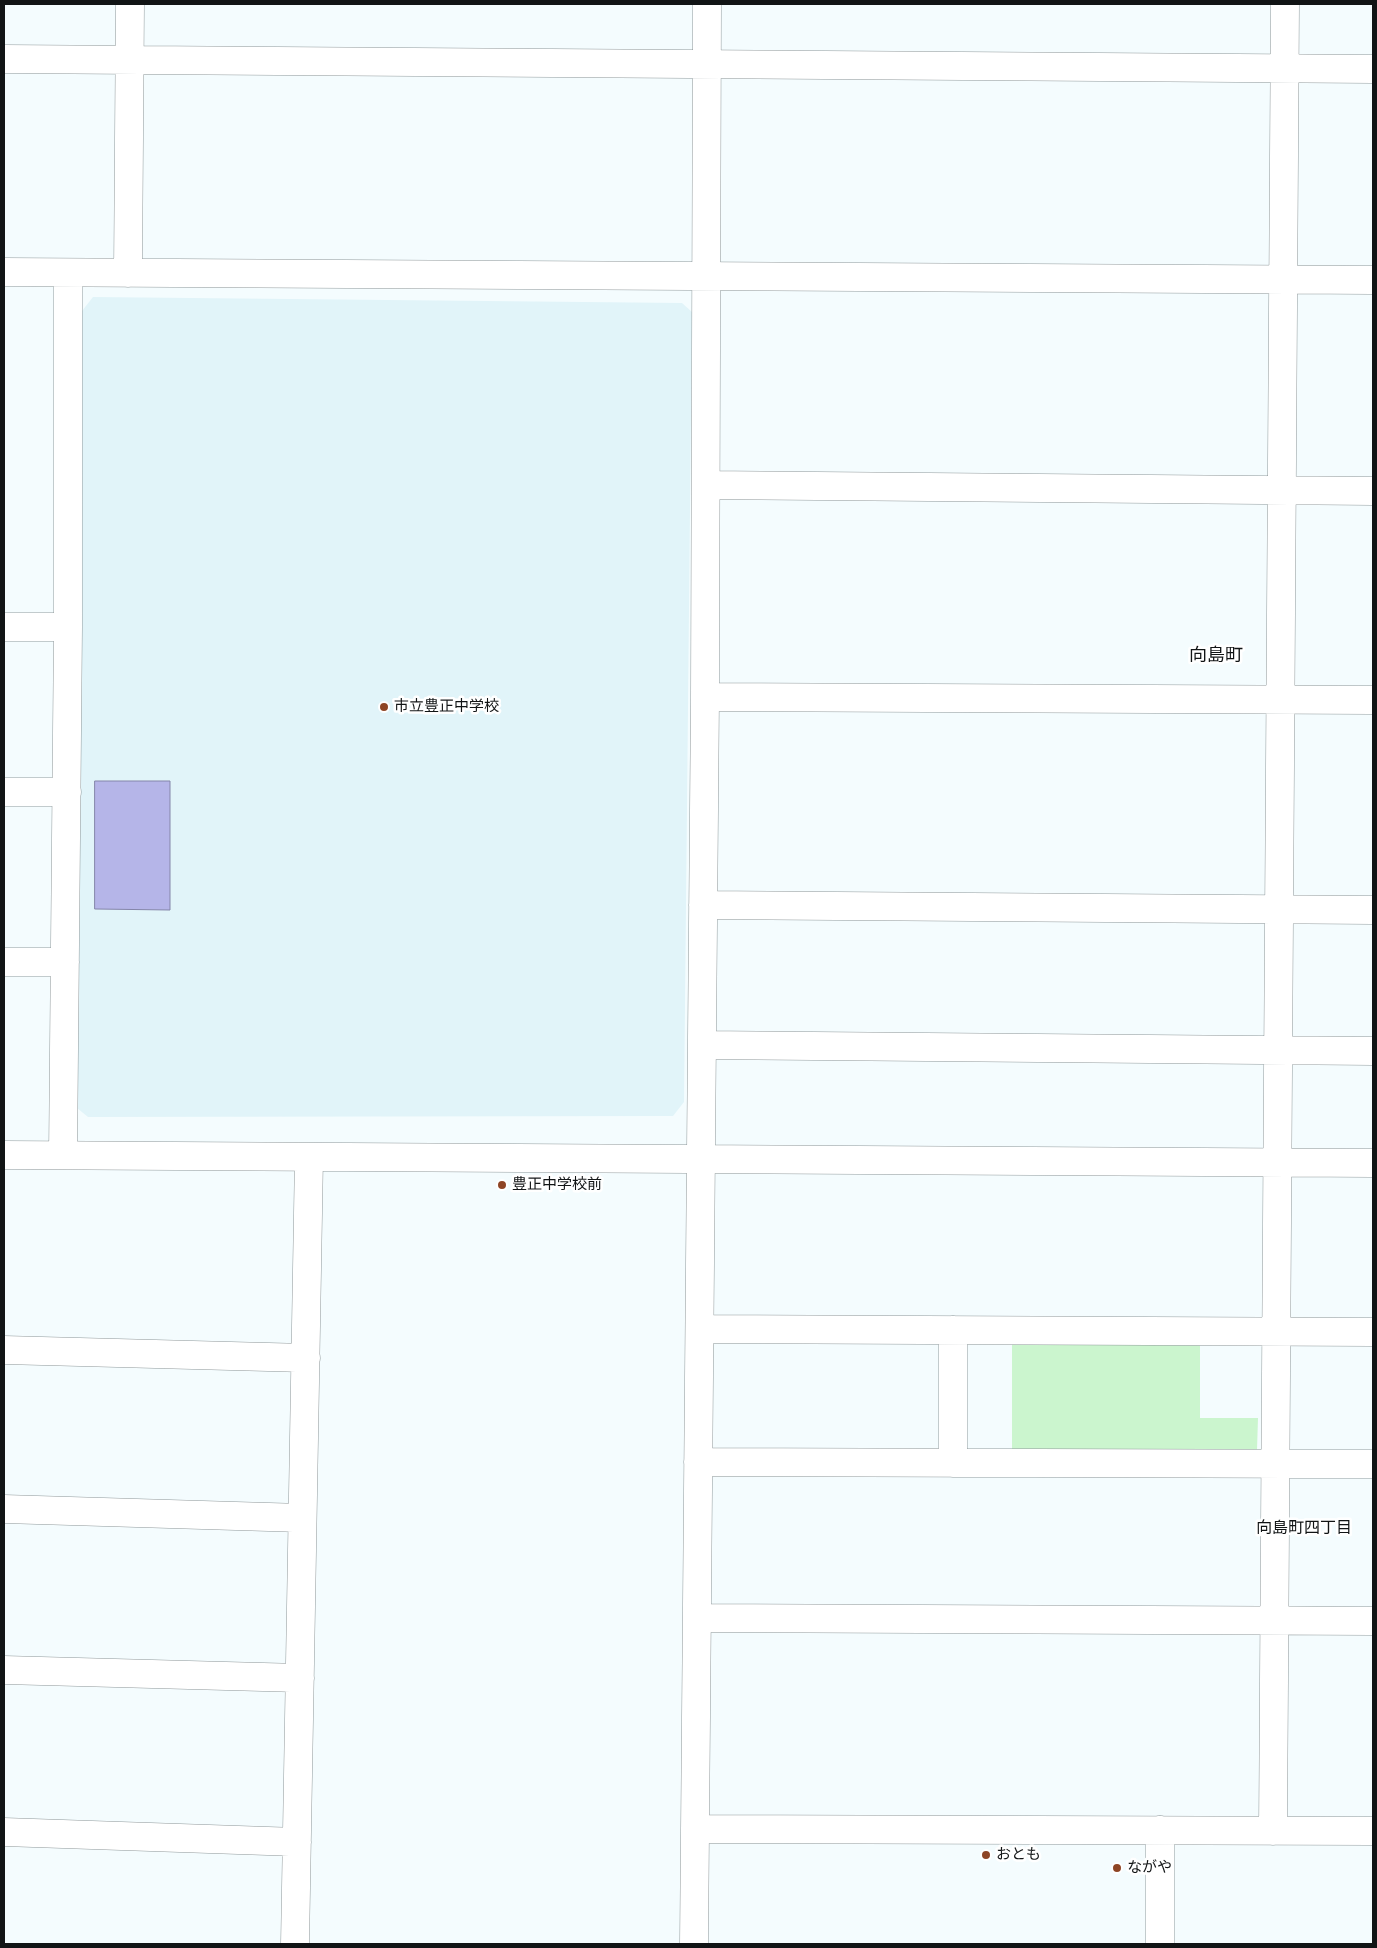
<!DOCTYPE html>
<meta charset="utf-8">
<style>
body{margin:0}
#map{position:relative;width:1377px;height:1948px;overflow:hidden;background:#f4fcfe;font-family:"Archivo Narrow",sans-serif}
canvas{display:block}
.frame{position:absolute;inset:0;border:5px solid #111415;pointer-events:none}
</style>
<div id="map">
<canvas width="1377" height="1948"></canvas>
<div class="frame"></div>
</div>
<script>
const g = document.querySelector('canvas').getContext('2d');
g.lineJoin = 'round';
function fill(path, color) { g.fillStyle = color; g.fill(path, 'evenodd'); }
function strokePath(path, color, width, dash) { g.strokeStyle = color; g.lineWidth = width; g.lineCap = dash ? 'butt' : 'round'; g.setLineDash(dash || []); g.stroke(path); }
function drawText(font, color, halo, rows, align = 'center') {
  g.font = font + ' "Archivo Narrow","Noto Sans JP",sans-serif'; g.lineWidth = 5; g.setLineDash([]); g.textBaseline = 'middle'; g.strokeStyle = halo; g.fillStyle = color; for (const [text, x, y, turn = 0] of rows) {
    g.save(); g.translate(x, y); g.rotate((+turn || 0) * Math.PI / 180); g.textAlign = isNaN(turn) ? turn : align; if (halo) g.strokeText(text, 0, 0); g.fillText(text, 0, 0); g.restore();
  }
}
const built = new Path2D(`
 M 93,297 L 682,303 L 692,312 L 684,1102 L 673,1116 L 88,1117 L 77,1108 L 82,311 Z`);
const green = new Path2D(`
 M 1012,1341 L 1200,1342 L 1200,1418 L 1258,1418 L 1257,1450 L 1251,1457 L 1012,1456 Z`);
const water = new Path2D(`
 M 95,781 L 170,781 L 170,910 L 95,909 Z`);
const minor = new Path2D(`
 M 4,59 L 1373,69
 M 4,272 L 1373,280
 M 128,273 L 130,4
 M 706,485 L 1373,491
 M 4,627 L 68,627
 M 705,697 L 1373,700
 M 4,792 L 67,792
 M 703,905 L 1373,910
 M 4,962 L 65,962
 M 702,1045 L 1373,1051
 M 4,1155 L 1373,1163
 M 63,1155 L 68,627 L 68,273
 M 700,1329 L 1373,1332
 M 953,1330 L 953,1463
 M 4,1350 L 306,1358
 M 698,1462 L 1373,1464
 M 4,1509 L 302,1518
 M 697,1618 L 1373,1621
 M 4,1670 L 300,1678
 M 695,1829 L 1373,1831
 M 1160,1830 L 1160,1944
 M 1273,1831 L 1285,4
 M 4,1832 L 297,1842
 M 295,1944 L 309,1157
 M 694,1944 L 705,697 L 707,4`);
const markers = [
 [384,707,5,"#8e4525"],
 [502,1185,5,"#8e4525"],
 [986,1855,5,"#8e4525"],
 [1117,1868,5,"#8e4525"]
];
const poiNames = [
 ["市立豊正中学校",394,707],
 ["豊正中学校前",512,1185],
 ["おとも",996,1855],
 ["ながや",1127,1868]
];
const neighbourhoodNames = [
 ["向島町四丁目",1304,1529]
];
const quarterNames = [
 ["向島町",1216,656]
];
fill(built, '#e1f4f9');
fill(green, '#cbf5ce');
fill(water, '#b5b5e8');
strokePath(water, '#8485a9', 1);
strokePath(minor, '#90999b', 29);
strokePath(minor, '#fff', 28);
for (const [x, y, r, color] of markers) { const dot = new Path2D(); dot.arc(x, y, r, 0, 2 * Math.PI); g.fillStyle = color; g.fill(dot); strokePath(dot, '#fff', 2); }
drawText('15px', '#111415', '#fff', poiNames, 'left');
drawText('16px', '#111415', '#fff', neighbourhoodNames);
drawText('18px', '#111415', '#fff', quarterNames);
</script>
